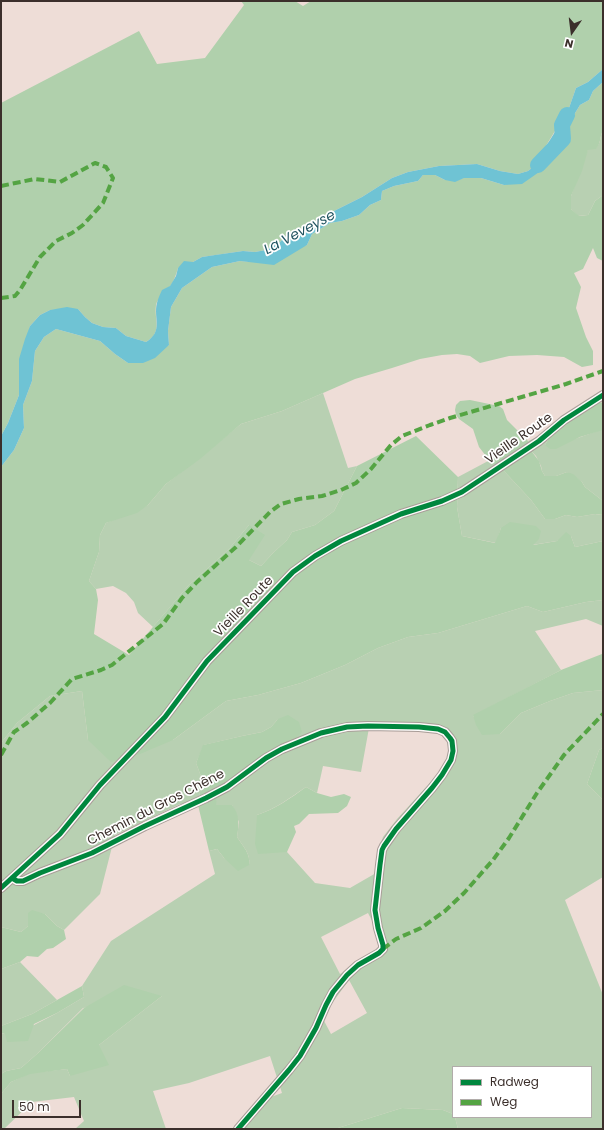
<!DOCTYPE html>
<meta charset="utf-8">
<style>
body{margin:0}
#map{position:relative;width:604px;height:1130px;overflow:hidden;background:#eeddd7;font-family:Poppins,sans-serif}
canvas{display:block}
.frame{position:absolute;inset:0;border:2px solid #3b2f2b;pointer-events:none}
.legend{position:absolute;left:452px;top:1066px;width:140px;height:52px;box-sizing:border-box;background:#fff;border:1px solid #b1acaa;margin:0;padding:5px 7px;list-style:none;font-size:12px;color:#3b2f2b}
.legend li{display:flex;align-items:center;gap:8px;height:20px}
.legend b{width:20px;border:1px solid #b1acaa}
.north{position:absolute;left:552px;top:12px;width:40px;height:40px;-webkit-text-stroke:3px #fff;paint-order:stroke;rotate:194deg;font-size:11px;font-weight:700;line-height:16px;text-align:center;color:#3b2f2b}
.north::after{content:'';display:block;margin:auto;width:14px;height:18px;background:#3b2f2b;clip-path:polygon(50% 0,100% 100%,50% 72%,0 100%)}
.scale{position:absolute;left:12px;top:1100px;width:69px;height:18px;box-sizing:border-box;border:2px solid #3b2f2b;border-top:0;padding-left:5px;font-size:12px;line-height:14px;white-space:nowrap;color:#3b2f2b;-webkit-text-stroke:3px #fff;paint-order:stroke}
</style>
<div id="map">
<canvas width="604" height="1130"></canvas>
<div class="frame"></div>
<ul class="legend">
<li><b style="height:5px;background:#00873e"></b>Radweg</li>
<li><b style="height:5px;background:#54a443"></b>Weg</li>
</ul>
<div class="north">N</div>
<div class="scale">50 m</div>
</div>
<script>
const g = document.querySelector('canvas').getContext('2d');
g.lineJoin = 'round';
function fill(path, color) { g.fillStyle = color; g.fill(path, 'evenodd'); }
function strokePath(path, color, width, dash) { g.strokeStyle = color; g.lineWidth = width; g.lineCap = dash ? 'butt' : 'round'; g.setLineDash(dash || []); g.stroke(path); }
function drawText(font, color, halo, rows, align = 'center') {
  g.font = font + ' Poppins,sans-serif'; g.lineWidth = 3.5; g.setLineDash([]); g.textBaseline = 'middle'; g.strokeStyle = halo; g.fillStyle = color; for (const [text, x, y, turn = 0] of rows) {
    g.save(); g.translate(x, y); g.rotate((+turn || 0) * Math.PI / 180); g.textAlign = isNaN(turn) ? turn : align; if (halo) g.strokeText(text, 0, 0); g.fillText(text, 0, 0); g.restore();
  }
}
const green = new Path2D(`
 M 603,131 L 603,195 L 595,201 L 588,215 L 578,216 L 571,209 L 571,196 L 588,149 L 596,148 C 602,141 599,137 603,131 Z
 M 323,393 L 348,468 L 357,466 L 334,511 L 315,525 L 292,532 L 287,540 L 273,553 L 261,566 L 249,560 L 249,525 L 229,549 L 188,586 L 153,627 L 138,613 L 134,602 L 126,593 L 113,586 L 96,589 L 89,581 L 99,552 L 100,535 L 106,523 L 148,505 L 166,484 L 180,473 L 241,424 L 282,411 Z
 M 603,429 L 603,501 L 585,487 L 582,482 L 567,472 L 556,476 L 545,476 L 542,471 L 541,466 L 536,456 L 532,452 L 528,441 L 553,431 L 545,445 L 575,439 Z
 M 490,460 L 503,470 L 531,500 L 545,519 L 555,519 L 566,515 L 577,517 L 595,514 L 603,515 L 603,541 L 575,547 L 571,536 L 557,541 L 532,545 L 501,528 L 496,543 L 462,536 L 457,507 L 458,477 Z
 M 603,600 L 603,626 L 586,619 L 535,631 L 561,670 L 473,716 L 500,734 L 521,713 L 550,701 L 573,693 L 603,690 L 603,748 L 599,750 L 587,784 L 603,800 L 603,877 L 565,900 L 603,995 L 603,1129 L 458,1129 L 455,1117 L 591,1117 L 591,1067 L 453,1067 L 453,1114 L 443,1110 L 402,1108 L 338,1128 L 329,1129 L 237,1129 L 257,1102 L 282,1093 L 270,1056 L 189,1083 L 153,1091 L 166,1129 L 75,1129 L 84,1121 L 74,1097 L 32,1102 L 4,1129 L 1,1129 L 1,1094 L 11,1082 L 30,1073 L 67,1069 L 70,1076 L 99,1045 L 162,996 L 83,1008 L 38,1053 L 21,1068 L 6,1071 L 1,1074 L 1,1033 L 5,1034 L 34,1025 L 57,1013 L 84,997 L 82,986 L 111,941 L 215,874 L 209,851 L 217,849 L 224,858 L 249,865 C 251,854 243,846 237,837 L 239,822 L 232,805 L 215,805 L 217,797 L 247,779 L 278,719 L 271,727 L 262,732 L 242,736 L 204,745 L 196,763 L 202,779 L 198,805 L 180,804 L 115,835 L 100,894 L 64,930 L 57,926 L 45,914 L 28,913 L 28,926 L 21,932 L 1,927 L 1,743 L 17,723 L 50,696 L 82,691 L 88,740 L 173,740 L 226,701 L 258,695 L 301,683 L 345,665 L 378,648 L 408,637 L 438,633 L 527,606 L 543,612 L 586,602 ZM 369,728 L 428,730 L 442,734 L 447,741 L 449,751 L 446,761 L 438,774 L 397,819 L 383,837 L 379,849 L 376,873 L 350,888 L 315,883 L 287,852 L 257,815 C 275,809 290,798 306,787 L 317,793 L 323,766 L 361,772 ZM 368,913 L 387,950 L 340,974 L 321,937 ZM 349,980 L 367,1013 L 331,1034 L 322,1017 Z
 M 20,962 L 57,1000 L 32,1014 L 1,1026 L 1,969 Z`);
const forest = new Path2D(`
 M 241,1 L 295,1 L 303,6 L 311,1 L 603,1 L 603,69 L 588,82 L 576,88 L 569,108 L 533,167 L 528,171 L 518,174 L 500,171 L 477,164 L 439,166 L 408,172 L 392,178 L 362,197 L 336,210 L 303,228 L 286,236 L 279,243 L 266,250 L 255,252 L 243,251 L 202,257 L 193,262 L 178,268 C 176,275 174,281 169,288 C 165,293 157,299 156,305 C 154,321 163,332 146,342 L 126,336 L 116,328 L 103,327 L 92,323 L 85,317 L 78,309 L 50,310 L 40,315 L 30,326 L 20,378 L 19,395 L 8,423 L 1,436 L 1,103 L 139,31 L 157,64 L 205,58 L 244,5 Z
 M 603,82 L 603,131 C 599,137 602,141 596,149 L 588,150 L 582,171 L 571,196 L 571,209 L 579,216 L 588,215 L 595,201 L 603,195 L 603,261 L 597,258 L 593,248 L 583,269 L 574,273 L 581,287 L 576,308 L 586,337 L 593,351 L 593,365 L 582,367 L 564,357 L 537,355 L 509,356 L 480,363 L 470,356 L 457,354 L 442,355 L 420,359 L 392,368 L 355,379 L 282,411 L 241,424 L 200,459 L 166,484 L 148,505 L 137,513 L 106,523 L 100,535 L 99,552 L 89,581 L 96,589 L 98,600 L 94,634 L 129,655 L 188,586 L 229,549 L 249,525 L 265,535 L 249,560 L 261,566 L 273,553 L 287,540 L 292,532 L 315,525 L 334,511 L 357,466 L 416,436 L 458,477 L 457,507 L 462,536 L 495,543 L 501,528 L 510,522 L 536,526 L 541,531 L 539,539 L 533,545 L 557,541 L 566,532 L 571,536 L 575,547 L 603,541 L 603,600 L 586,602 L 543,612 L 527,606 L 438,633 L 408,637 L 378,648 L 345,665 L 301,683 L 258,695 L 226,701 L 173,740 L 140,754 L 111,762 L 88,740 L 82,691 L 50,696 L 17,723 L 1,743 L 1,467 L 14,450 L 24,428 L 23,405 L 32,381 L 35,351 L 44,337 L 56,329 L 100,341 L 115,354 L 128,363 L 169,345 L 168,331 L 171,307 L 182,288 L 212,267 L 240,261 L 252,262 L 307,245 L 312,234 L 330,223 L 342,221 L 359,215 L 370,205 L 381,200 L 382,191 L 394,186 L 418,181 L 423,175 L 435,175 L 445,180 L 464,178 L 481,178 L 504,185 L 542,170 L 552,151 L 580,105 L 589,100 L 593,91 Z
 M 470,400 L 499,406 L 503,409 L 507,420 L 528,441 L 532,452 L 539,461 L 542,471 L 545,476 L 556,476 L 567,472 L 573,474 L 582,482 L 585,487 L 603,501 L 603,515 L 595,514 L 577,517 L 566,515 L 555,519 L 545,519 L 531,500 L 503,470 L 494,464 L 486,456 L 479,447 L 473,429 L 459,419 L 456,415 L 455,410 L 456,405 L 460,401 Z
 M 603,402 L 603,430 L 580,437 L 556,449 L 550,449 L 545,445 L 553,431 L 595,404 Z
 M 603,651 L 603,690 L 573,693 L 550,701 L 521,713 L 500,734 L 482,735 L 476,725 L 473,715 L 561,670 L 602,654 Z
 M 288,715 L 299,722 L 302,732 L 283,752 L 261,762 L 247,779 L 217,797 L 216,805 L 232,805 C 240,815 239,825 237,837 C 243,846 251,854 249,865 L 238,871 L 224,858 L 217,849 L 209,851 L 198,805 L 202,779 L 196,763 L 203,745 L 242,736 L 262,732 L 271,727 L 278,719 Z
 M 603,748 L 603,800 L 587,784 L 599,750 Z
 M 306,787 L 317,793 L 331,797 L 344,794 L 351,797 L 347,806 L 338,813 L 309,814 L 299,824 L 294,826 L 296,832 L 287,852 L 258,854 L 255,844 L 257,815 C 275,809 291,798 306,787 Z
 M 32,910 L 45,914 L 57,926 L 64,930 L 66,939 L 53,948 L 47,949 L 38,957 L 27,956 L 20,962 L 1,969 L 1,927 L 21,932 L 28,926 L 28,913 Z
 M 124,985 L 162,996 L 99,1045 L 109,1065 L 70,1076 L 67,1069 L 30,1074 L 11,1082 L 1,1094 L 1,1074 L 6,1071 L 21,1068 L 38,1053 L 84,1008 Z
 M 82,986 L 84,997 L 57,1013 L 34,1024 L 28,1041 L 7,1042 L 5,1034 L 1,1033 L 1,1026 L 32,1014 Z
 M 402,1108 L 443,1110 L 453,1114 L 453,1117 L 455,1117 L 458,1129 L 329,1129 L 338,1128 Z`);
const water = new Path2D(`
 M 603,69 L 603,82 L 593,91 L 589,100 L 580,105 L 552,151 L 542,170 L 522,184 L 504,185 L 481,178 L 464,178 L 455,182 L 445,180 L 435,175 L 423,175 L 418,181 L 394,186 L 382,191 L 381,200 L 370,205 L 359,215 L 342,221 L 330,223 L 312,234 L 307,245 L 274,265 L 240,261 L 212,267 L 182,288 L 171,307 L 168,331 L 169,345 L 155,358 L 143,363 L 128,363 L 115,354 L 100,341 L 56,329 L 44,337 L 35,351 L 32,381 L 23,405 L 24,428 L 14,450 L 1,467 L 1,436 L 8,423 L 19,395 L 19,359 L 25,339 L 30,326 L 40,315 L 50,310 L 67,307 L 78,309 L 85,317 L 92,323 L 103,327 L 116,328 L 126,336 L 146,342 C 164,331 153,318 157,303 C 158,299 160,294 162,290 L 170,286 L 176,276 L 178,268 L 184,261 L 193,262 L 202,257 L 215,255 L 243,251 L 255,252 L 266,250 L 279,243 L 286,236 L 303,228 L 336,210 L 362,197 L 392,178 L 408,172 L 439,166 L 477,164 L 500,171 L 518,174 L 528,171 L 533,167 L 555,132 L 569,108 L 576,88 L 588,82 Z`);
const river = new Path2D(`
 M 538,165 L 563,139 L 562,125 L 567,115`);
const street = new Path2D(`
 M 12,878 L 17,881 L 23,881 L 40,873 L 92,853 L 145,826 L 206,798 L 227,787 L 266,758 L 282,749 L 321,733 L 347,727 L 368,726 L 419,727 L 438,729 L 445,732 L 450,738 L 452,741 L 453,751 L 451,760 L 442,775 L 432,788 L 396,829 L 384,846 L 382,850 L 380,865 L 375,910 L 378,928 L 383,945 L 383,949 L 379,953 L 358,965 L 347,975 L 333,992 L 326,1005 L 316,1028 L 300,1056 L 289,1070 L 238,1129
 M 1,888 L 60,834 L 100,785 L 165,717 L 207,661 L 293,572 L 315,556 L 341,541 L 401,514 L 442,501 L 462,492 L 539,441 L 564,420 L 603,395`);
const quiet = new Path2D(`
 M 1,186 L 35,179 L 60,182 L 95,163 L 106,167 L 113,178 L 103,203 L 83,225 L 72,233 L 56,241 L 40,257 L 20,290 L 15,296 L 1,298
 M 1,755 L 14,732 L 27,723 L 50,703 L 72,679 L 101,670 L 112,665 L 163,624 L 182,598 L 197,582 L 236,547 L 270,512 L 281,504 L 299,499 L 322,496 L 341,490 L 356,483 L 371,469 L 391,445 L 402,436 L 430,425 L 450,418 L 566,384 L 603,371
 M 383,949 L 396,939 L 421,928 L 445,911 L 464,893 L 493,860 L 509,838 L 537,793 L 564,755 L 603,714`);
const cycleway = new Path2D(`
 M 12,878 L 17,881 L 23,881 L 40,873 L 92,853 L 145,826 L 206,798 L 227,787 L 266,758 L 282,749 L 321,733 L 347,727 L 368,726 L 419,727 L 438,729 L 445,732 L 450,738 L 452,741 L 453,751 L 451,760 L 442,775 L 432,788 L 396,829 L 384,846 L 382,850 L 380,865 L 375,910 L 378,928 L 383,945 L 383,949 L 379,953 L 358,965 L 347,975 L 333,992 L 326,1005 L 316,1028 L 300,1056 L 289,1070 L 238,1129
 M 1,888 L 60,834 L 100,785 L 165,717 L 207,661 L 293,572 L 315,556 L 341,541 L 401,514 L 442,501 L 462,492 L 539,441 L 564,420 L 603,395`);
const streetNames = [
 ["Vieille Route",519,439,-35],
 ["Vieille Route",244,607,-46],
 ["Chemin du Gros Chêne",156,808,-27]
];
const waterNames = [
 ["La Veveyse",300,233,-28]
];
fill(green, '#b8d0b2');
fill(forest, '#b0d0ac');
fill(water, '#6fc3d4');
strokePath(river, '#6fc3d4', 16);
strokePath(street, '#a99d98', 10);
strokePath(street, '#fcfaf9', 8);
strokePath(quiet, '#54a443', 4, [8, 4]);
strokePath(cycleway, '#00873e', 5);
drawText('13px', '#3b2f2b', '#fff', streetNames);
drawText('italic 14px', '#225561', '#fff', waterNames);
</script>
